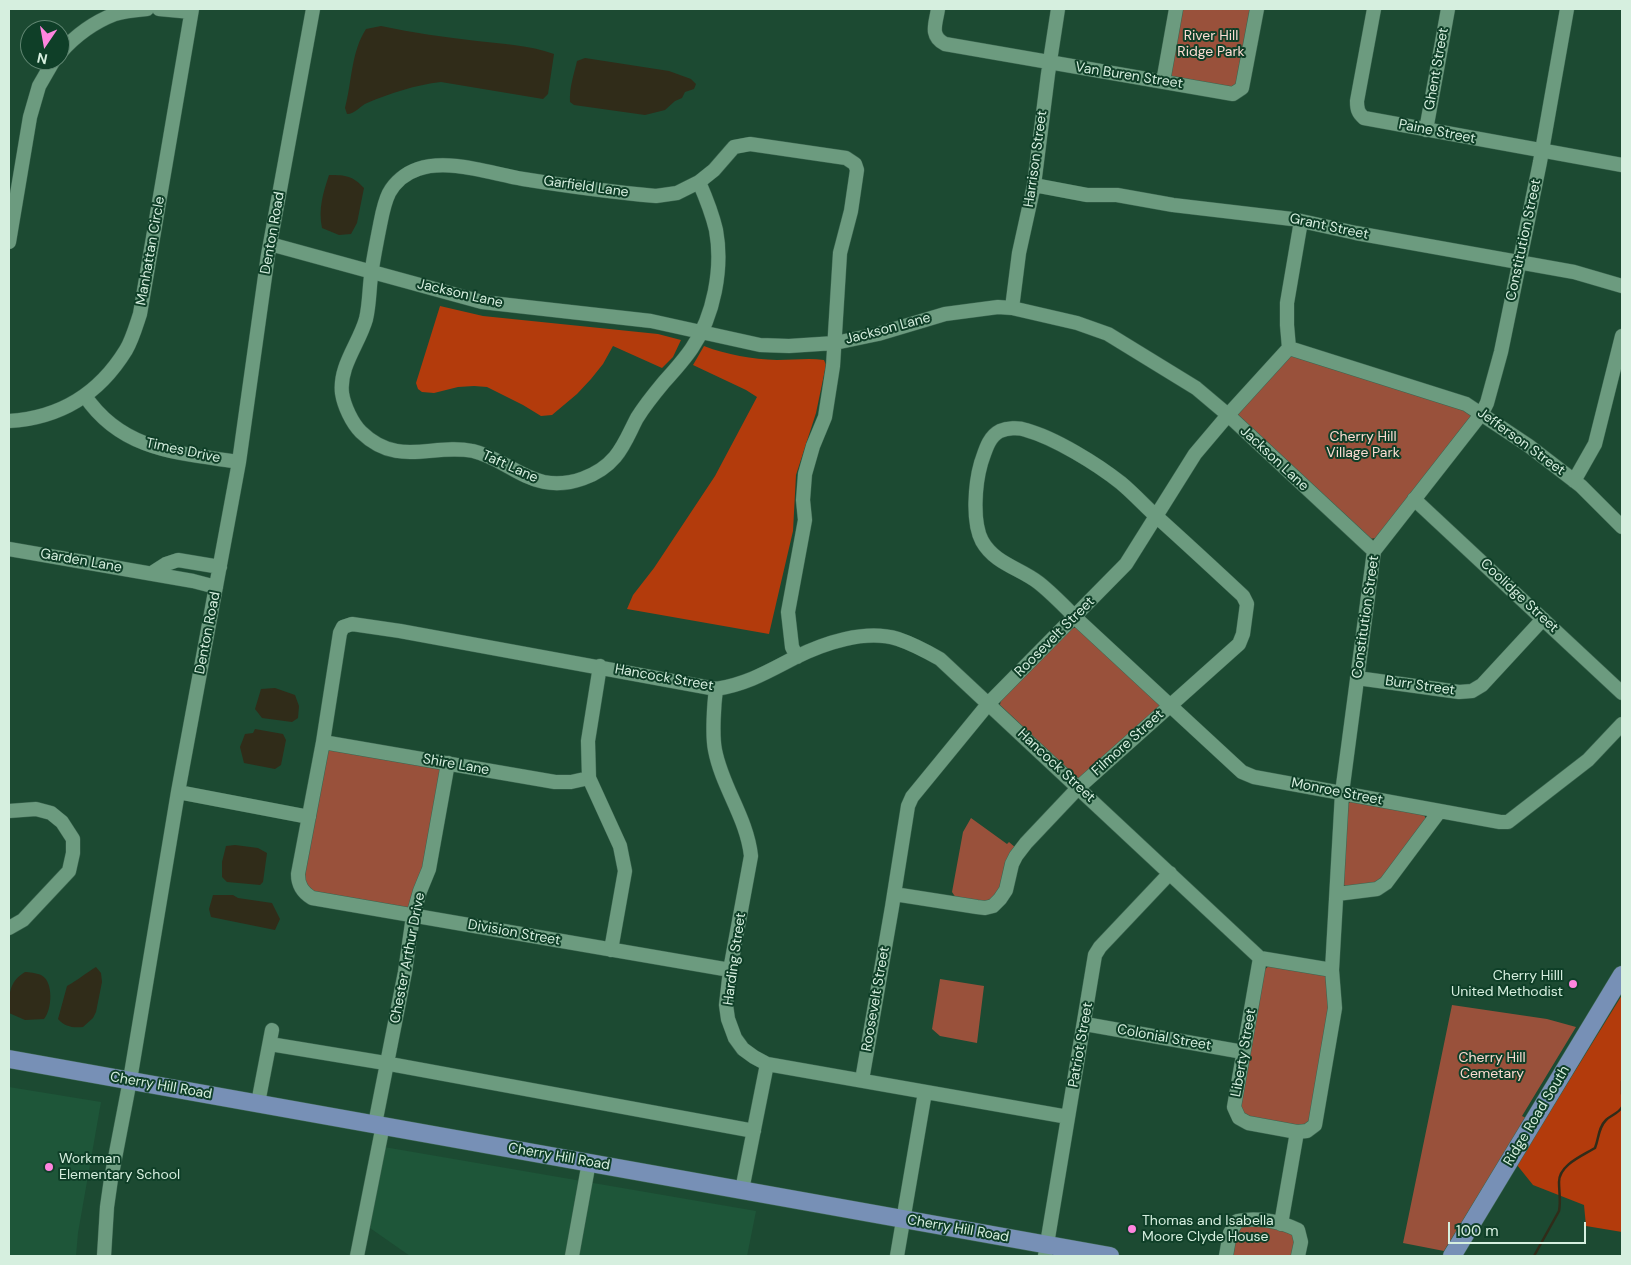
<!DOCTYPE html>
<style>
body{margin:0}
#map{position:relative;width:1631px;height:1265px;overflow:hidden;background:#1c4a32;font-family:"DM Sans",sans-serif}
canvas{display:block}
.frame{position:absolute;inset:0;border:10px solid #d6efdf;pointer-events:none}
.north{position:absolute;left:20px;top:20px;width:50px;height:50px;box-sizing:border-box;background:#0f3f28;border:1px solid #5f8571;border-radius:50%;rotate:192deg;font-size:14px;font-weight:700;line-height:20px;text-align:center;color:#d6efdf}
.north::after{content:'';display:block;margin:auto;width:18px;height:22px;background:#ff85df;clip-path:polygon(50% 0,100% 100%,50% 72%,0 100%)}
.scale{position:absolute;left:1448px;top:1222px;width:138px;height:22px;box-sizing:border-box;border:2px solid #d6efdf;border-top:0;padding-left:6px;font-size:15px;line-height:18px;white-space:nowrap;color:#d6efdf;-webkit-text-stroke:4px #0f3f28;paint-order:stroke}
</style>
<div id="map">
<canvas width="1631" height="1265"></canvas>
<div class="frame"></div>
<div class="north">N</div>
<div class="scale">100 m</div>
</div>
<script>
const g = document.querySelector('canvas').getContext('2d');
g.lineJoin = 'round';
function fill(path, color) { g.fillStyle = color; g.fill(path, 'evenodd'); }
function strokePath(path, color, width, dash) { g.strokeStyle = color; g.lineWidth = width; g.lineCap = dash ? 'butt' : 'round'; g.setLineDash(dash || []); g.stroke(path); }
function drawText(font, color, halo, rows, align = 'center') {
  g.font = font + ' "DM Sans",sans-serif'; g.lineWidth = 4; g.setLineDash([]); g.textBaseline = 'middle'; g.strokeStyle = halo; g.fillStyle = color; for (const [text, x, y, turn = 0] of rows) {
    g.save(); g.translate(x, y); g.rotate((+turn || 0) * Math.PI / 180); g.textAlign = isNaN(turn) ? turn : align; if (halo) g.strokeText(text, 0, 0); g.fillText(text, 0, 0); g.restore();
  }
}
const built = new Path2D(`
 M 9,1087 L 101,1102 L 78,1233 L 76,1256 L 9,1256 Z
 M 384,1147 L 756,1211 L 747,1256 L 410,1256 L 370,1228 Z`);
const green = new Path2D(`
 M 1182,9 L 1253,9 L 1235,89 L 1172,77 L 1171,73 Z
 M 1291,355 L 1465,407 L 1471,413 L 1471,416 L 1376,538 L 1369,539 L 1238,418 L 1237,412 Z
 M 1078,627 L 1160,705 L 1159,708 L 1081,778 L 1077,778 L 1000,705 L 1001,699 L 1070,629 Z
 M 327,748 L 441,768 L 423,868 L 414,888 L 410,910 L 306,892 L 304,878 Z
 M 1351,801 L 1424,815 L 1426,819 L 1381,883 L 1348,888 L 1344,885 L 1341,880 L 1348,804 Z
 M 971,818 L 1007,844 L 1009,842 L 1016,848 L 996,897 L 986,902 L 956,898 L 952,892 L 963,832 Z
 M 1270,965 L 1323,974 L 1328,979 L 1331,1007 L 1312,1122 L 1305,1127 L 1246,1117 L 1240,1110 L 1263,971 Z
 M 940,979 L 984,986 L 977,1043 L 940,1036 L 932,1029 Z
 M 1452,1005 L 1547,1019 L 1576,1027 L 1522,1116 L 1526,1118 L 1444,1251 L 1403,1243 Z
 M 1245,1222 L 1291,1230 L 1295,1238 L 1291,1256 L 1233,1256 L 1238,1227 Z`);
const forest = new Path2D(`
 M 440,306 L 483,316 L 658,334 L 681,340 L 673,357 L 662,368 L 613,346 L 603,364 L 591,379 L 577,394 L 552,415 L 541,416 L 523,405 L 487,387 L 474,386 L 458,387 L 434,393 L 422,392 L 418,389 L 416,383 Z
 M 704,346 C 727,355 752,359 777,360 C 793,360 809,358 824,360 L 826,365 L 816,413 L 796,475 L 793,531 L 769,634 L 627,609 L 633,595 L 654,568 L 715,476 L 757,397 L 746,390 L 693,365 Z
 M 1622,995 L 1622,1232 L 1586,1226 L 1584,1205 L 1533,1185 L 1517,1165 Z`);
const water = new Path2D(`
 M 381,26 C 413,33 445,37 477,41 C 502,44 529,45 554,54 L 548,94 L 543,99 L 441,82 C 415,85 391,93 367,103 C 360,106 355,114 347,114 L 345,108 C 352,82 351,52 366,29 Z
 M 585,58 L 669,71 L 691,79 L 696,84 L 694,89 L 685,92 L 682,98 L 675,101 L 665,110 L 645,115 L 574,105 L 570,102 C 569,88 574,74 577,61 Z
 M 329,175 C 346,175 353,176 364,188 L 357,223 L 351,234 L 339,235 L 322,228 C 318,209 323,193 329,175 Z
 M 275,688 L 295,695 L 299,706 L 298,718 L 292,722 L 262,718 L 255,709 L 261,689 Z
 M 255,729 L 283,734 L 286,740 L 281,765 L 275,769 L 244,763 L 240,747 L 245,734 L 253,733 Z
 M 235,845 L 258,848 L 267,853 L 263,882 L 260,885 L 227,882 L 222,877 L 222,862 L 226,846 Z
 M 213,895 L 233,895 L 238,898 L 272,903 L 280,919 L 275,930 L 211,917 L 209,909 Z
 M 96,967 L 101,973 L 102,982 L 96,1012 L 93,1018 L 83,1027 C 73,1028 65,1027 58,1019 L 67,986 C 78,980 86,973 96,967 Z
 M 25,972 C 29,972 36,973 41,975 C 54,981 52,1010 44,1019 L 25,1020 L 9,1013 C 9,996 8,982 25,972 Z`);
const stream = new Path2D(`
 M 1622,1081 L 1622,1094
 M 1534,1256 L 1559,1211 C 1561,1201 1559,1192 1559,1182 C 1559,1165 1582,1156 1595,1148 C 1599,1138 1598,1128 1606,1120 C 1611,1115 1618,1114 1622,1107`);
const minor = new Path2D(`
 M 159,9 L 191,12
 M 938,9 C 936,23 929,36 945,44 L 1233,94 L 1242,88 L 1257,9
 M 1374,9 L 1357,101 C 1357,109 1358,113 1364,118 L 1622,165
 M 60,53 C 75,36 94,22 115,14 C 125,11 137,10 147,9
 M 1163,82 L 1176,9
 M 1426,130 L 1448,9
 M 699,182 C 706,198 712,213 716,230 C 723,268 714,316 692,348 C 684,360 674,371 664,382 C 654,394 645,405 637,418 C 630,431 625,445 615,457 C 599,476 569,487 544,482 C 519,477 499,457 473,451 C 432,443 398,468 361,432 C 352,423 344,406 342,393 C 339,366 359,344 366,319 C 370,302 369,286 372,269 C 374,255 377,240 380,225 C 382,215 384,203 389,193 C 395,182 406,173 418,169 C 449,158 492,174 523,179 C 567,186 611,192 656,196 L 677,193 L 699,182 L 714,170 L 734,147 L 750,144 L 846,158 L 855,164 L 857,170 L 851,211 L 840,253 L 833,366 L 825,417 L 813,446 L 805,474 L 803,500 L 805,520 L 788,612 L 792,647 L 797,657
 M 1034,185 L 1087,195 L 1117,195 L 1173,205 L 1292,219 L 1356,233 L 1574,272 L 1622,286
 M 9,242 L 30,117 L 39,86 L 54,60
 M 270,244 L 482,302 L 651,321 L 760,345 L 789,346 L 835,343 L 878,334 L 945,314 L 998,307 L 1012,308 L 1077,323 L 1108,334 L 1196,388 L 1228,415 L 1374,551
 M 1012,308 L 1019,253 L 1034,185 L 1048,74 L 1058,9
 M 1289,348 L 1466,404 L 1529,446 L 1581,486 L 1622,527
 M 85,396 C 122,451 179,453 239,462
 M 9,421 C 60,418 99,394 126,350 C 132,340 136,326 140,314 L 192,9
 M 1574,481 L 1595,444 L 1622,336
 M 1414,499 L 1622,693
 M 9,549 L 193,581 L 216,587
 M 152,573 L 166,564 L 178,560 L 220,567
 M 600,666 L 588,741 L 589,778 L 620,846 L 625,871 L 611,950
 M 1357,678 L 1459,692 L 1472,691 L 1482,685 L 1543,619
 M 716,689 C 714,704 712,735 715,750 C 722,787 747,818 751,856 L 730,970 L 726,1005 L 728,1019 L 735,1038 L 743,1049 L 754,1057 L 767,1064 L 1068,1117
 M 323,742 L 555,782 L 571,782 L 589,778
 M 178,792 L 309,817
 M 9,811 L 36,809 L 51,813 L 62,822 L 73,839 L 73,853 L 69,871 L 23,920 L 9,928
 M 894,894 L 977,907 L 985,908 L 993,906 L 1000,899 L 1006,890 L 1012,864 L 1016,856 L 1026,843 L 1078,788 L 1239,644 L 1243,634 L 1247,604 L 1243,596 C 1214,569 1186,543 1157,517 C 1145,506 1133,493 1121,483 C 1097,464 1055,438 1026,430 C 1018,427 1007,428 1000,431 C 988,437 985,452 981,463 C 975,484 972,522 982,541 C 995,564 1020,568 1039,583 C 1054,595 1067,609 1080,622 C 1108,648 1136,674 1163,699 L 1176,711 L 1242,772 L 1254,777 L 1500,822 L 1508,822 L 1588,760 L 1622,724
 M 1337,894 L 1377,889 L 1386,883 L 1439,812
 M 1260,958 L 1234,1107 L 1239,1118 L 1248,1123 L 1297,1132
 M 730,970 L 312,898 C 302,892 298,885 298,874 L 323,742 L 340,633 L 343,627 L 352,624 L 400,631 L 716,689 C 747,684 767,672 794,658 C 824,643 865,629 898,639 C 913,644 926,651 940,659 L 1260,958 L 1332,970
 M 1085,1024 L 1243,1052
 M 270,1044 L 379,1062 L 754,1131
 M 862,1080 L 892,907 L 908,806 L 912,797 L 989,703 L 1126,564 L 1195,454 L 1228,415 L 1289,348 L 1287,325 L 1287,303 L 1301,221
 M 258,1103 L 272,1030
 M 375,1124 L 405,972 L 413,916 L 420,891 L 429,869 L 448,763
 M 742,1190 L 767,1064
 M 1281,1224 L 1297,1132 L 1307,1131 L 1315,1125 L 1335,1008 L 1332,970 L 1342,793 L 1374,551 L 1482,413 L 1487,403 L 1501,352 L 1540,162 L 1567,9
 M 104,1256 L 107,1207 L 111,1179 L 130,1080 L 178,792 L 239,462 L 268,255 L 313,9
 M 357,1256 L 383,1125
 M 572,1256 L 589,1162
 M 897,1256 L 925,1092
 M 1045,1256 L 1095,955 L 1100,947 L 1170,873
 M 1226,1256 L 1230,1233 L 1237,1221 C 1257,1217 1280,1221 1298,1230 L 1301,1242 L 1298,1256`);
const major = new Path2D(`
 M 9,1059 L 1110,1256
 M 1452,1256 L 1622,975`);
const markers = [
 [1573,984,5,"#ff85df"],
 [49,1167,5,"#ff85df"],
 [1132,1229,5,"#ff85df"]
];
const parkNames = [
 ["River Hill",1211,36],
 ["Ridge Park",1211,52],
 ["Cherry Hill",1363,437],
 ["Village Park",1363,453],
 ["Cherry Hill",1492,1058],
 ["Cemetary",1492,1074]
];
const streetNames = [
 ["Ghent Street",1437,69,-80],
 ["Van Buren Street",1129,76,9],
 ["Paine Street",1437,132,11],
 ["Harrison Street",1036,159,-82],
 ["Garfield Lane",586,187,8],
 ["Grant Street",1329,227,12],
 ["Denton Road",273,233,-80],
 ["Constitution Street",1524,240,-78],
 ["Manhattan Circle",151,251,-80],
 ["Jackson Lane",460,294,13],
 ["Jackson Lane",888,329,-15],
 ["Jefferson Street",1521,442,36],
 ["Times Drive",183,451,12],
 ["Jackson Lane",1274,459,43],
 ["Taft Lane",510,467,24],
 ["Garden Lane",81,561,10],
 ["Coolidge Street",1519,596,43],
 ["Constitution Street",1366,617,-82],
 ["Denton Road",208,633,-79],
 ["Roosevelt Street",1055,637,-45],
 ["Hancock Street",664,678,10],
 ["Burr Street",1420,686,8],
 ["Filmore Street",1128,743,-42],
 ["Shire Lane",456,765,10],
 ["Hancock Street",1056,766,43],
 ["Monroe Street",1337,792,11],
 ["Division Street",514,933,10],
 ["Chester Arthur Drive",408,958,-79],
 ["Harding Street",735,959,-82],
 ["Roosevelt Street",876,999,-80],
 ["Colonial Street",1164,1038,10],
 ["Patriot Street",1081,1045,-80],
 ["Liberty Street",1244,1053,-80],
 ["Cherry Hill Road",161,1086,10],
 ["Ridge Road South",1537,1116,-59],
 ["Cherry Hill Road",559,1157,10],
 ["Cherry Hill Road",958,1229,10]
];
const poiNames = [
 ["Cherry Hilll",1563,976,"right"],
 ["United Methodist",1563,992,"right"],
 ["Workman",59,1159],
 ["Elementary School",59,1175],
 ["Thomas and Isabella",1142,1221],
 ["Moore Clyde House",1142,1237]
];
fill(built, '#1e5639');
fill(green, '#99513b');
fill(forest, '#b33b0c');
fill(water, '#302c19');
strokePath(stream, '#302c19', 2.5);
strokePath(minor, '#3c6550', 15);
strokePath(major, '#3c6550', 19);
strokePath(minor, '#6c9b7f', 14);
strokePath(major, '#7790b6', 18);
for (const [x, y, r, color] of markers) { const dot = new Path2D(); dot.arc(x, y, r, 0, 2 * Math.PI); g.fillStyle = color; g.fill(dot); strokePath(dot, '#0f3f28', 2); }
drawText('14px', '#fcdcd2', '#0f3f28', parkNames);
drawText('14px', '#d6efdf', '#0f3f28', streetNames);
drawText('14px', '#d6efdf', '#0f3f28', poiNames, 'left');
</script>
